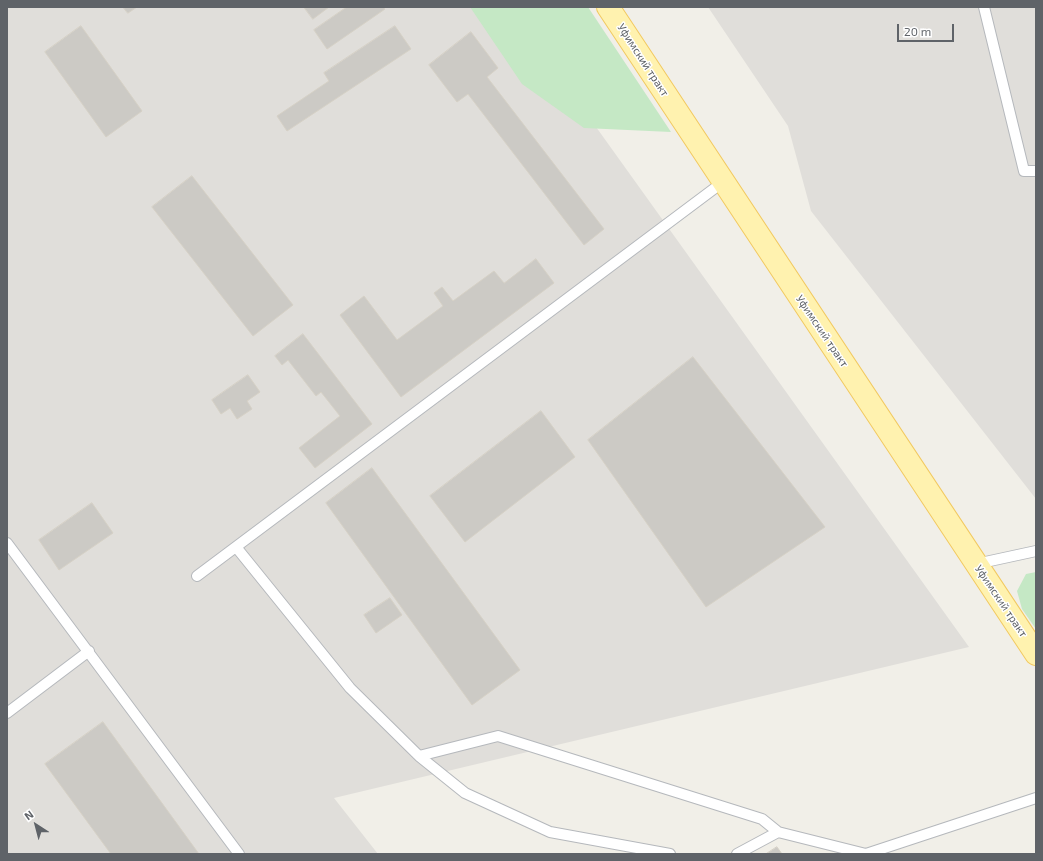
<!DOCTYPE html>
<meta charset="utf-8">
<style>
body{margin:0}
#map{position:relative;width:1043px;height:861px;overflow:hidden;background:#f1efe8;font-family:"Exo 2",sans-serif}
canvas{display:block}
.frame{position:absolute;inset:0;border:8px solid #5f6368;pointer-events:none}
.north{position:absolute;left:16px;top:805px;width:40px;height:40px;-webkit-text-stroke:3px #fff;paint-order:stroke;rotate:324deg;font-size:11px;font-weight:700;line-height:16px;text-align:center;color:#5f6368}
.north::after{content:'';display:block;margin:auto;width:14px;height:18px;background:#5f6368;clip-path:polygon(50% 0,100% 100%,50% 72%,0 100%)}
.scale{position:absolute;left:897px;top:24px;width:57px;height:18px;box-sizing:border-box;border:2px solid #5f6368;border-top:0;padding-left:5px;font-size:12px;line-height:14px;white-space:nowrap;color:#5f6368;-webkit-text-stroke:3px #fff;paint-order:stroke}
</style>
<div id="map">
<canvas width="1043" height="861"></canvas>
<div class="frame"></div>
<div class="north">N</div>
<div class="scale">20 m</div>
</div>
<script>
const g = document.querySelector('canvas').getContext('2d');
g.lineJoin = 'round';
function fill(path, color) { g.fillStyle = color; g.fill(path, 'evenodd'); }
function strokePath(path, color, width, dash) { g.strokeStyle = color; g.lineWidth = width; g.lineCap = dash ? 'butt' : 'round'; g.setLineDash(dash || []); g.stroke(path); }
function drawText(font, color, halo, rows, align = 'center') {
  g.font = font + ' "Exo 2",sans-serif'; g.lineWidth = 3; g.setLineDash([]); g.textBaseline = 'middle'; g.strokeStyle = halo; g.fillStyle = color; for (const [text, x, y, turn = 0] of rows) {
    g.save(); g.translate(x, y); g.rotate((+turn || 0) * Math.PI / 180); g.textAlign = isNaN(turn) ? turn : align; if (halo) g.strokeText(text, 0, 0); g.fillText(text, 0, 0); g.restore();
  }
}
const industrial = new Path2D(`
 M 7,7 L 510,7 L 969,647 L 334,798 L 378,854 L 7,854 Z
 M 708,7 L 1036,7 L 1036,499 L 811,211 L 788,126 Z`);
const green = new Path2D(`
 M 470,7 L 588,7 L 671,132 L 584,128 L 522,84 Z
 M 1036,572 L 1036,629 L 1022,609 L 1017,591 L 1026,574 Z`);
const building = new Path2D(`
 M 123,7 L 137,7 L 128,13 Z
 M 304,7 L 329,7 L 313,19 Z
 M 347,7 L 383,7 L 385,9 L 327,49 L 314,30 Z
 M 81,26 L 142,111 L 106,137 L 45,52 Z
 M 395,26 L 411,49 L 287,131 L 277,116 L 329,81 L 324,73 Z
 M 471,32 L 498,68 L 487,77 L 604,229 L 584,245 L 468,94 L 457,102 L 429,65 Z
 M 192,176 L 293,305 L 253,336 L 152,207 Z
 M 536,259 L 554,283 L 401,397 L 340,315 L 364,296 L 397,340 L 443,306 L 434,293 L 442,287 L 453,301 L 494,271 L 504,283 Z
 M 303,334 L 372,424 L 315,468 L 299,448 L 340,416 L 321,392 L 316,396 L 288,360 L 282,365 L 275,356 Z
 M 693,357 L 825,527 L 706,607 L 588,440 Z
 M 248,375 L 260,392 L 247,401 L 252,409 L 237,419 L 230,408 L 221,414 L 212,400 Z
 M 541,411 L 575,457 L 465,542 L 430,496 Z
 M 372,468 L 520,670 L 472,705 L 326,503 Z
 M 92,503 L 113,533 L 59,570 L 39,540 Z
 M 390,598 L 402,615 L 376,633 L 364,615 Z
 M 103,722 L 199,854 L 111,854 L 45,764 Z
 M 777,847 L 782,854 L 766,854 Z`);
const service = new Path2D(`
 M 984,7 L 1024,171 L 1036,171
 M 7,543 L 239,854
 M 236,547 L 350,688 L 419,756
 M 976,564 L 1036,551
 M 197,576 L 723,182
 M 7,713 L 89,651
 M 670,854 L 550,832 L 465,793 L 419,756 L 498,736 L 762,819 L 778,832
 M 737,854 L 778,832 L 866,854 L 1036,798`);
const primary = new Path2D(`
 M 608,7 L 1036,654`);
const streetNames = [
 ["Уфимский тракт",643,60,57],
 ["Уфимский тракт",822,331,56],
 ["Уфимский тракт",1001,601,56]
];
fill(industrial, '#e0deda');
fill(green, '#c5e8c5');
fill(building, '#cccac5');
strokePath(building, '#d6d1c6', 1);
strokePath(service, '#b5b8bc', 12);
strokePath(primary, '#f2c960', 24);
strokePath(service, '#fff', 10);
strokePath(primary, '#fff2af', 22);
drawText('11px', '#5f6368', '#fff', streetNames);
</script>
